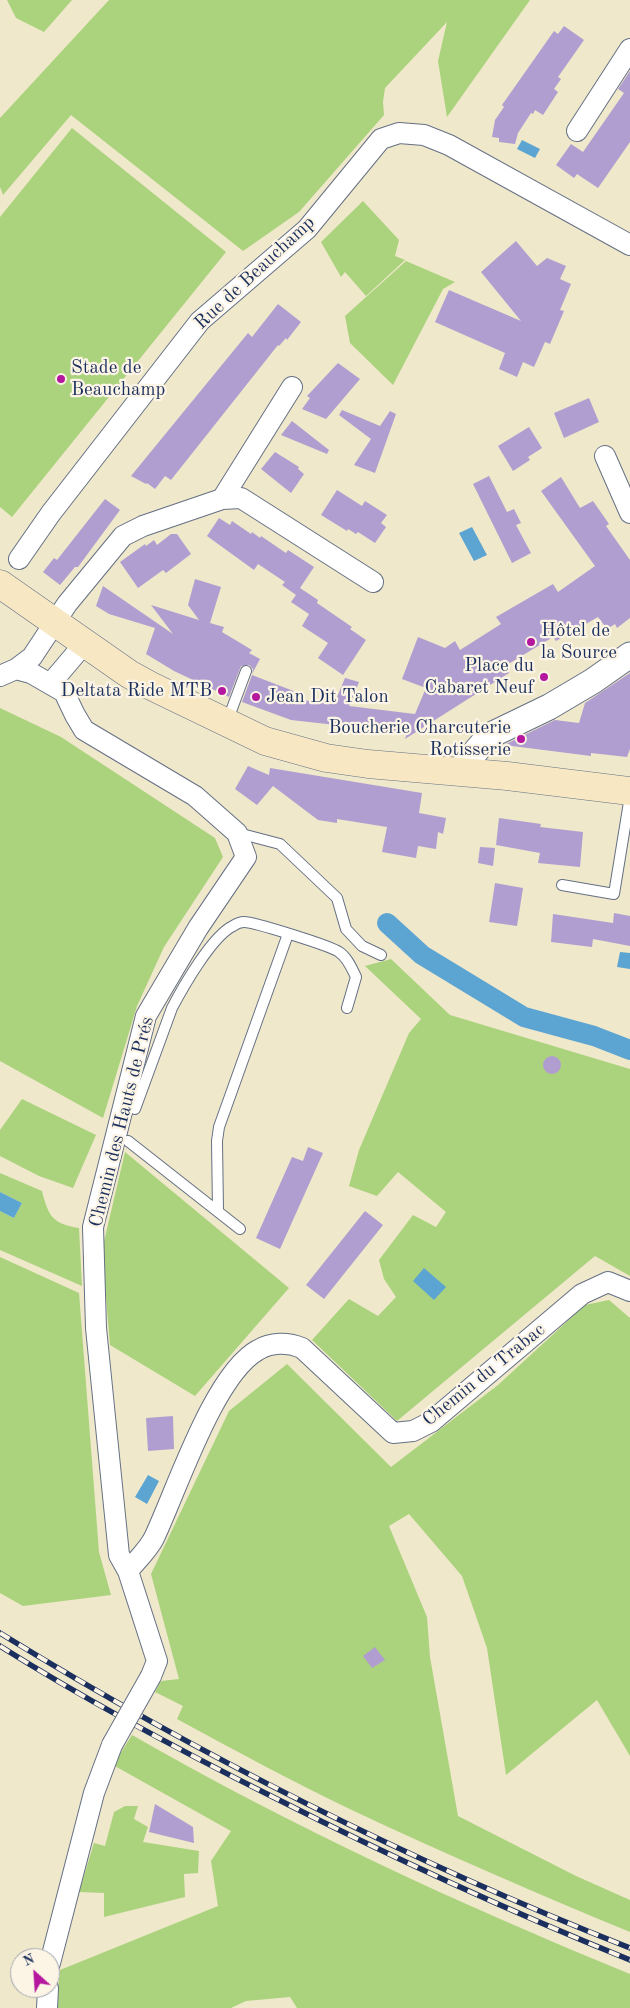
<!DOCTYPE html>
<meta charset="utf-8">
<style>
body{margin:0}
#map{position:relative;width:630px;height:2008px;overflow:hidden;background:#efe8cb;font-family:"Old Standard TT",serif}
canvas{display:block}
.north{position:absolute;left:10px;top:1948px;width:50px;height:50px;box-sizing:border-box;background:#fcf5e5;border:1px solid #a2a6af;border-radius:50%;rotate:334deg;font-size:14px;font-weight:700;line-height:20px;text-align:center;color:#1b2f5e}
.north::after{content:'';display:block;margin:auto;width:18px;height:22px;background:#b5179e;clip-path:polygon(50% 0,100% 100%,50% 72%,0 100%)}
</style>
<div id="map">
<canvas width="630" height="2008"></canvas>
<div class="north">N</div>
</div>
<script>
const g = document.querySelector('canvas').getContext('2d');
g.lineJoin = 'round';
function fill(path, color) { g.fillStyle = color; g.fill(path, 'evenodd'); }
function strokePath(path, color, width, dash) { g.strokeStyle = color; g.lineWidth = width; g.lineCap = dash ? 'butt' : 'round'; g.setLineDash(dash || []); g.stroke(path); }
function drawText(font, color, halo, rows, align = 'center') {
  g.font = font + ' "Old Standard TT",serif'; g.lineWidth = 4.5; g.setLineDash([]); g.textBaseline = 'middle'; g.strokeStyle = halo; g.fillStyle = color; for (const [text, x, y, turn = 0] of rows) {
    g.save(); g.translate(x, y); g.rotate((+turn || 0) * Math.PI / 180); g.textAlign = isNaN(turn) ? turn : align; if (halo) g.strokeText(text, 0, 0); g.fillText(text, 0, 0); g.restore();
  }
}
const green = new Path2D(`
 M 7,0 L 72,0 L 44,32 L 16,18 Z
 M 109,0 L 530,0 L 447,117 L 438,61 L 447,22 L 385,88 L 383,102 L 384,115 L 299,212 L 243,251 L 71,115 L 3,195 L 0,187 L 0,118 Z
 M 72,128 L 226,252 L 12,517 L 0,507 L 0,217 Z
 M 363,201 L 399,240 L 395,256 L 405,260 L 366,296 L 345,272 L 341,277 L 321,242 Z
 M 406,261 L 455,282 L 443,289 L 393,385 L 350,343 L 345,316 Z
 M 0,708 L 61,737 L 215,838 L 223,857 L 164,947 L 137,1006 L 103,1118 L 0,1061 Z
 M 391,959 L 450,1015 L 630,1069 L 630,1276 L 595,1256 L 397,1421 L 312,1340 L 349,1299 L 378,1316 L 396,1297 L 384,1279 L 379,1260 L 413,1215 L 436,1227 L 446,1212 L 398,1172 L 377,1196 L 349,1186 L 359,1150 L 409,1033 L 421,1019 L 365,966 Z
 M 22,1099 L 96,1135 L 73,1188 L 39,1176 L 0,1156 L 0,1130 Z
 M 125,1152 L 289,1288 L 195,1396 L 110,1345 L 102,1250 Z
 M 0,1173 L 42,1191 C 48,1216 53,1224 79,1228 L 82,1286 L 0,1250 L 0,1211 L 14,1218 L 22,1203 L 0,1192 Z
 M 0,1257 L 79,1293 L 99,1552 L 111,1595 L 23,1606 L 0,1593 Z
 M 609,1300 L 630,1318 L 630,1756 L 597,1700 L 506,1775 L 487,1648 L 462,1576 L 409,1514 L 389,1526 L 427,1617 L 430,1657 L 458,1816 L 576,1876 L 630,1900 L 630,1932 C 538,1894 446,1854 356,1812 C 295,1783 236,1751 177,1719 L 183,1706 L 155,1692 L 161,1681 L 179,1679 L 151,1574 L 229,1411 L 287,1364 L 391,1467 L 498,1385 L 585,1305 Z
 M 132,1735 C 292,1827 459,1904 630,1974 L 630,2008 L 297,2008 L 290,1997 L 246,2001 L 231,2008 L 56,2008 L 60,1970 L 218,1906 L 211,1861 L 231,1831 L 113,1765 Z
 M 125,1806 L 138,1806 L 134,1819 L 148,1827 L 143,1842 L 199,1851 L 198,1873 L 184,1874 L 185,1897 L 104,1917 L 104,1893 L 79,1892 L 94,1843 L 105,1846 L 114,1812 Z`);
const water = new Path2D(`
 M 522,140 L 540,149 L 535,158 L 517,149 Z
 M 472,527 L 487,555 L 474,561 L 459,533 Z
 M 620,952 L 630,953 L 630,969 L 617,967 Z
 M 0,1192 L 22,1203 L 14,1218 L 0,1211 Z
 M 424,1268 L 446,1287 L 434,1300 L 413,1281 Z
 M 148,1475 L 159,1481 L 147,1504 L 135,1497 Z`);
const canal = new Path2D(`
 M 387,923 L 422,955 L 524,1017 L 594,1036 L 630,1050`);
const building = new Path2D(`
 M 564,26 L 584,40 L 558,77 L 561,79 L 554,89 L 558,92 L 543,115 L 535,110 L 533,114 L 531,113 L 518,133 L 515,144 L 499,142 L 499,138 L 492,137 L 495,120 L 504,107 L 502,105 L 554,31 L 558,34 Z
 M 630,71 L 630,142 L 598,188 L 577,174 L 574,178 L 556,165 L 571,144 L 583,152 L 624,93 L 618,89 Z
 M 516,241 L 537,266 L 547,258 L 566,266 L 560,279 L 571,284 L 560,310 L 564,311 L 550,344 L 545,342 L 534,367 L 523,362 L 517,377 L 499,369 L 505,353 L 435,322 L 449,290 L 521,321 L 481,272 Z
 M 278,304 L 301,322 L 287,340 L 286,338 L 279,346 L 278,345 L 171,480 L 165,476 L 155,489 L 147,483 L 146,484 L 131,476 L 248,333 L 252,337 Z
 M 338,363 L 360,379 L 326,419 L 302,409 L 310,398 L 307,396 Z
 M 589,398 L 599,422 L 564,438 L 554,413 Z
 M 342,410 L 380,426 L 390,411 L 396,414 L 375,473 L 354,465 L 371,439 L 339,415 Z
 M 292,421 L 329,450 L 327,454 L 281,435 Z
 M 529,427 L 542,448 L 528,457 L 530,460 L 513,471 L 498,446 Z
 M 275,452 L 299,467 L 298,469 L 304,474 L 291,493 L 261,469 Z
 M 489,476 L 507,512 L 514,509 L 521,523 L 516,525 L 531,553 L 512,563 L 473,484 Z
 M 561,477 L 580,508 L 593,501 L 609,524 L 606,526 L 630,560 L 630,618 L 617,628 L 615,624 L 607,629 L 598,617 L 556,641 L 553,637 L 505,666 L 509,673 L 405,739 L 407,733 L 291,720 L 242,702 L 252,675 L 296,692 L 295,699 L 334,704 L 345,678 L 359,682 L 349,706 L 415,714 L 426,688 L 402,679 L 418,637 L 445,648 L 455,641 L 460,650 L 501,624 L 496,617 L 553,584 L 558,592 L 595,566 L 541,491 Z
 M 337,490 L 362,506 L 365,501 L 387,515 L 381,523 L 386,527 L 375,543 L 358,532 L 356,534 L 348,529 L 347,531 L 321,515 Z
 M 105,499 L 120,510 L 78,567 L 75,567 L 60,585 L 43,572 L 54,558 L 57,560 Z
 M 219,518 L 230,525 L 232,521 L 251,534 L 252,532 L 260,538 L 261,536 L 286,553 L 288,550 L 314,567 L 300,588 L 318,600 L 317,603 L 352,627 L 350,629 L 366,640 L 343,675 L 318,658 L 328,643 L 302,626 L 309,614 L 291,602 L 296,595 L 282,585 L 285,582 L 258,564 L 254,570 L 207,536 Z
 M 171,534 L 177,534 L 191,554 L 166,573 L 163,570 L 138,588 L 120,562 L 145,544 L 146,546 L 154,540 L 157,545 Z
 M 195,579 L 221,587 L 210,623 L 224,627 L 222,632 L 252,650 L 249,653 L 260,659 L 252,674 L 253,669 L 249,665 L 241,666 L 229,697 L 174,671 L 146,654 L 155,628 L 109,614 L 96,606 L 103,586 L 173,634 L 151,605 L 199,620 L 188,605 Z
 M 630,673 L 630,749 L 627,757 L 591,753 L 591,756 L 504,745 L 555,720 L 579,723 L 585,703 Z
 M 248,766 L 269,775 L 270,768 L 422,793 L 419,813 L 446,818 L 443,834 L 438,832 L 436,849 L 418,846 L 416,858 L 382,852 L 387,827 L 337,819 L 337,823 L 318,820 L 273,786 L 257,805 L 235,789 Z
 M 499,818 L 541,824 L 540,827 L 583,832 L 580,867 L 538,863 L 540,853 L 496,845 Z
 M 480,847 L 495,848 L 493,866 L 478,863 Z
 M 495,883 L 523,888 L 517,926 L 489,922 Z
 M 614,913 L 630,916 L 630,946 L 593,939 L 592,947 L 551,942 L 553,914 L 613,923 Z
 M543 1065a9 9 0 1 1 18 0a9 9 0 1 1-18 0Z
 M 308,1147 L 323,1153 L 280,1249 L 256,1238 L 292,1157 L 303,1161 Z
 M 365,1211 L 383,1225 L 324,1299 L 306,1285 Z
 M 173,1416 L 174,1449 L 148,1451 L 146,1418 Z
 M 375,1647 L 385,1660 L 372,1668 L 363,1656 Z
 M 155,1804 L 193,1827 L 194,1843 L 149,1832 Z`);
const service = new Path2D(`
 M 227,722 L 246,671
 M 238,833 L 280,844 L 337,898 L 346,929 L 362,946 L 381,955
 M 562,885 L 614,894 L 630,796
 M 135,1109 L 172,1008 C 183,987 212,936 233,926 C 236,924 241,922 244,922 C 254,922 331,946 339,952 C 348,958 352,969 356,977 L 347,1008
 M 128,1141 L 240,1229
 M 218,1211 L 217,1141 L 219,1127 L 288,934`);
const minor = new Path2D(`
 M 577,131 L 630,49
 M 605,456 L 630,513
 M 222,499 L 292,387
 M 19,559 L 51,513 L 200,321 L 307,229 L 381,139 L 399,133 L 424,135 L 449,145 L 630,245
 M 16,669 L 31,673 L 64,692 L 75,715 L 84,730 L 195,796 L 237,833 L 246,857 L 198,928 L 146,1016 L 93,1227 L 96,1328 L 119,1555 L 128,1571 L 157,1661 L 151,1676
 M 0,676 L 16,669 L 32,657 L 67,604 L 123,536 L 143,526 L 222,499 L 241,498 L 373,582
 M 51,683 L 84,644
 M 128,1571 C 136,1561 148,1550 154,1538 C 176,1492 214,1374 258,1350 C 271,1342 288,1342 302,1348 L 393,1433 L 413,1431 L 431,1422 L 582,1294 L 608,1282 L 630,1291
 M 50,1963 L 94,1793 L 112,1745
 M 47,2008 L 48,1988`);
const tertiary = new Path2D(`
 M 458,772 L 489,736 L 549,707 L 593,681 L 630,655`);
const secondary = new Path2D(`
 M 0,584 L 129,674 L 149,685 L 265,741 L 326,758 L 368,764 L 507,776 L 630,791`);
const rail = new Path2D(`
 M 0,1633 C 200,1756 412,1862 630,1948
 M 0,1646 C 89,1702 181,1751 275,1798 C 391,1857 509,1911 630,1960`);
const minorBridge = new Path2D(`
 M 112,1745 L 151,1676`);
const markers = [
 [61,379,5,"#b5179e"],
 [531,642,5,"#b5179e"],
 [544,677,5,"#b5179e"],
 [222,691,5,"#b5179e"],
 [256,697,5,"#b5179e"],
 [521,739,5,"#b5179e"]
];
const streetNames = [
 ["Rue de Beauchamp",255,273,-43],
 ["Chemin des Hauts de Prés",122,1122,-76],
 ["Chemin du Trabac",484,1375,-39]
];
const poiNames = [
 ["Stade de",71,368],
 ["Beauchamp",71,390],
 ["Hôtel de",541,631],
 ["la Source",541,653],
 ["Place du",534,666,"right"],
 ["Cabaret Neuf",534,688,"right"],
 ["Deltata Ride MTB",212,691,"right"],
 ["Jean Dit Talon",266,697],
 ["Boucherie Charcuterie",511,728,"right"],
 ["Rotisserie",511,750,"right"]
];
fill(green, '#abd37d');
fill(water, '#5ca4d2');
strokePath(canal, '#5ca4d2', 20);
fill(building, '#b19ed0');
strokePath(service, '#657084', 12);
strokePath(minor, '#657084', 22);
strokePath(tertiary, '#657084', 27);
strokePath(secondary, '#657084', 29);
strokePath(service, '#fff', 10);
strokePath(minor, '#fff', 20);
strokePath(tertiary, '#fff', 25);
strokePath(secondary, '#f7e8c3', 28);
strokePath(rail, '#1b2f5e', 5.5);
strokePath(rail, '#fcf5e5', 4, [11]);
strokePath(minorBridge, '#657084', 22, []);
strokePath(minorBridge, '#fff', 20);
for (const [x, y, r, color] of markers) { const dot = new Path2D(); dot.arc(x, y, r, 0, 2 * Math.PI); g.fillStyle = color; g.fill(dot); strokePath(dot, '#fcf5e5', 2); }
drawText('19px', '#1b2f5e', '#fcf5e5', streetNames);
drawText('19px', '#1b2f5e', '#fcf5e5', poiNames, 'left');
</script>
